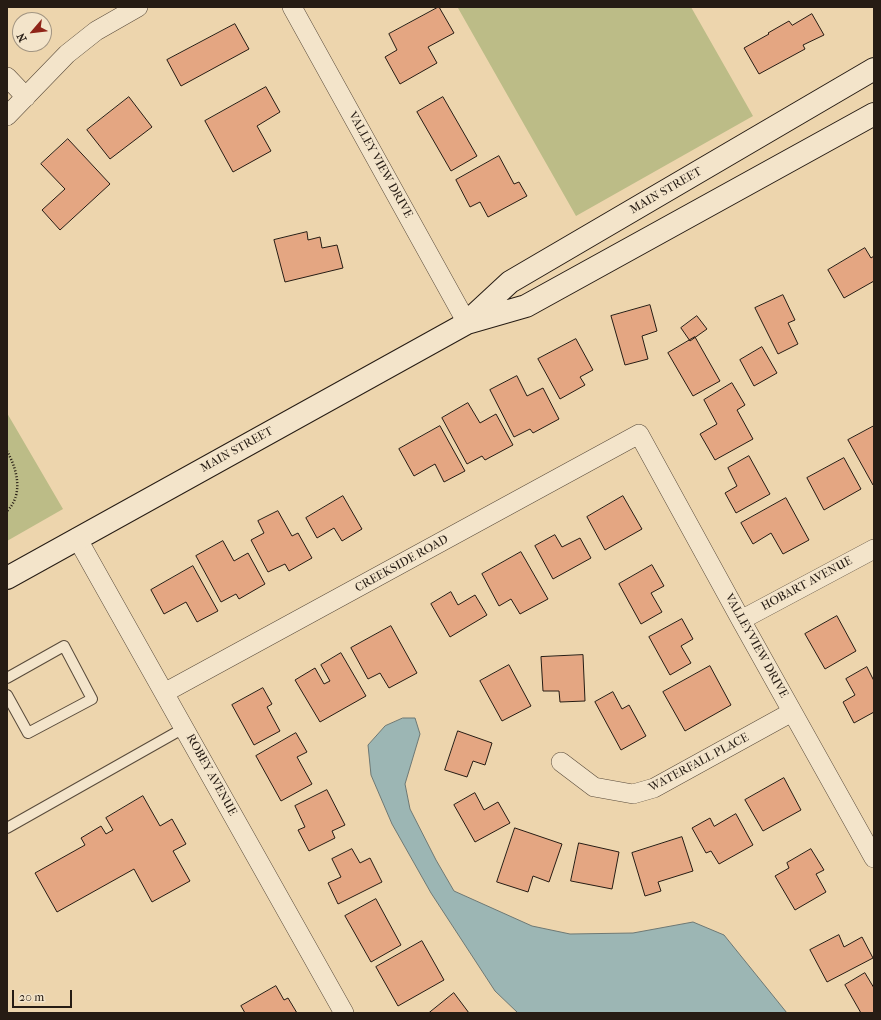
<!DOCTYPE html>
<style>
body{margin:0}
#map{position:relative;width:881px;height:1020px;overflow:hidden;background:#edd5ad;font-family:"IM FELL French Canon",serif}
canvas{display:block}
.frame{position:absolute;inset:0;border:8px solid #261c14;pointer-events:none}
.north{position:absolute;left:12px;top:12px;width:40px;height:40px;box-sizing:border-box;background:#f3e4ca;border:1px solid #a19481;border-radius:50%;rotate:242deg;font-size:11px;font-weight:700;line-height:16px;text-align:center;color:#261c14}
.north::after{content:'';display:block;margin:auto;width:14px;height:18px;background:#8f2418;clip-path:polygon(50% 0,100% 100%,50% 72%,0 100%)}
.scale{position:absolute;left:12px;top:990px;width:60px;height:18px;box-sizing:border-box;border:2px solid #261c14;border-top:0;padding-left:5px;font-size:12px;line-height:14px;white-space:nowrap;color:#261c14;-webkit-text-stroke:3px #f3e4ca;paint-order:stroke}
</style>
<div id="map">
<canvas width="881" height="1020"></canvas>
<div class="frame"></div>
<div class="north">N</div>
<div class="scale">20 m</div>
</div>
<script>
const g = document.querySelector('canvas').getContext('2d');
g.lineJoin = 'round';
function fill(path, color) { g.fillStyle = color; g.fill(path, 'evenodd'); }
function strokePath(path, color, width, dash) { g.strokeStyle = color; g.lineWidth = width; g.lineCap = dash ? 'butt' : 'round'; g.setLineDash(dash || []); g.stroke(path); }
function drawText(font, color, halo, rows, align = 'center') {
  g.font = font + ' "IM FELL French Canon",serif'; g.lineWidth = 3; g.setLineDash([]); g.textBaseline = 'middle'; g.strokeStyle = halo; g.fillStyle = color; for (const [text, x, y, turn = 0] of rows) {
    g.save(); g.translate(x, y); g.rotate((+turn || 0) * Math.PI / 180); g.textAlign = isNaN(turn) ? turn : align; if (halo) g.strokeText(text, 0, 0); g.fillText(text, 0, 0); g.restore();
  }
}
const green = new Path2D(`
 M 460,7 L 691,7 L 753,116 L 576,216 L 458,8 Z
 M 7,413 L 63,509 L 7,541 Z`);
const water = new Path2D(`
 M 403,718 L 415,718 L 420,734 L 405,784 L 410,809 L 436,860 L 454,891 L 532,926 L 570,934 L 633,933 L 693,922 L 724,935 L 787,1013 L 518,1013 L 495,991 L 431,893 L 392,824 L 371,775 L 368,745 L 385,726 Z`);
const building = new Path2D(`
 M 439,7 L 454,33 L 428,47 L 437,63 L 400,84 L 385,57 L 397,50 L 389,34 Z
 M 812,14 L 824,35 L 803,45 L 805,49 L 759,74 L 744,48 L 769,34 L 768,33 L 789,21 L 792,25 Z
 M 235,24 L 249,49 L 181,86 L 167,60 Z
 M 266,87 L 280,112 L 257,126 L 271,151 L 233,172 L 205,121 Z
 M 129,97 L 152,127 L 110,159 L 87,130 Z
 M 443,97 L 477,156 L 451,171 L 417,112 Z
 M 68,139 L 110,184 L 60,230 L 42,210 L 65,189 L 41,164 Z
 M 499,156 L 514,184 L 519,182 L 527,196 L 488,217 L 480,202 L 470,207 L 456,180 Z
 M 307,232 L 308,240 L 320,237 L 322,248 L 337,245 L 343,268 L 285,282 L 274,240 Z
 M 865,248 L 871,258 L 874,256 L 874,281 L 844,298 L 828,270 Z
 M 783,295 L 795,320 L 788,323 L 798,344 L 778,354 L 755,308 Z
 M 650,305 L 657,331 L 642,336 L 648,359 L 625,365 L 611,316 Z
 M 697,316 L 707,329 L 690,341 L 681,328 Z
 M 695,337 L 720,381 L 693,396 L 668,353 Z
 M 576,339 L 593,370 L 580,377 L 585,385 L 560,399 L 538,359 Z
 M 762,347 L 777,373 L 754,386 L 740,360 Z
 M 517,376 L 527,396 L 543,388 L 559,419 L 533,433 L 530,429 L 514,437 L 490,390 Z
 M 732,383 L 745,405 L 737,410 L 753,439 L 715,460 L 700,434 L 717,424 L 704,400 Z
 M 468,403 L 480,423 L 496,414 L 513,445 L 485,460 L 482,456 L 467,464 L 442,418 Z
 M 440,426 L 465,471 L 444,482 L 435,464 L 414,476 L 399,449 Z
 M 874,426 L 874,484 L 873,485 L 848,440 Z
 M 749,456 L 770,494 L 736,513 L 725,493 L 737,486 L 728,468 Z
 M 844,458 L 861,489 L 824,510 L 807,478 Z
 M 343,496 L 362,529 L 342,541 L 334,528 L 317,538 L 306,518 Z
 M 623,496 L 642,529 L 605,550 L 587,517 Z
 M 786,498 L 809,540 L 783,554 L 771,533 L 753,544 L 741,523 Z
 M 278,511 L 292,536 L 298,533 L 312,558 L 289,571 L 285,564 L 268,572 L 251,540 L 264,533 L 258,521 Z
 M 555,535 L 562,547 L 580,538 L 591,558 L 553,579 L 535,546 Z
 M 223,541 L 234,561 L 248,553 L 265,584 L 239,599 L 236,594 L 221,602 L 196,556 Z
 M 521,552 L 548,599 L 520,614 L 511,599 L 499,606 L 482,574 Z
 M 652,565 L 664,586 L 651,593 L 662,612 L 641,624 L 619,584 Z
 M 193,566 L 218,611 L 197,622 L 186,602 L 164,614 L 151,590 Z
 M 451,592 L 458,605 L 475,595 L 487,615 L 450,637 L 431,604 Z
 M 837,616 L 856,651 L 825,669 L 805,634 Z
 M 682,619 L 693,639 L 681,646 L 691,663 L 670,675 L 649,637 Z
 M 391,626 L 417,673 L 389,688 L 380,673 L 368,679 L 351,648 Z
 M 341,653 L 366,696 L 320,722 L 295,680 L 315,668 L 324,684 L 330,681 L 321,665 Z
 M 583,655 L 585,701 L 560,702 L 559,691 L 543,691 L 541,657 Z
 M 509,665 L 531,706 L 502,721 L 480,681 Z
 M 710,666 L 731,705 L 685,731 L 663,692 Z
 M 867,667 L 874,681 L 874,712 L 854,723 L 843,702 L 855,695 L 846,679 Z
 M 263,688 L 272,704 L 267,707 L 280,731 L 254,745 L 232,705 Z
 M 613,692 L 622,709 L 629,705 L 646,736 L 621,750 L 595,702 Z
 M 458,731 L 492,743 L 485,765 L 473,761 L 467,777 L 445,770 Z
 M 296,733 L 307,752 L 297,757 L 312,784 L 281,801 L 256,756 Z
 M 784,778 L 801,810 L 763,831 L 745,800 Z
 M 327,790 L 345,825 L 332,831 L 335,838 L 309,851 L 298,830 L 305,827 L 295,806 Z
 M 475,793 L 484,810 L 498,802 L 510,823 L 475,842 L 454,805 Z
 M 143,796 L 160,826 L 172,819 L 186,844 L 173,851 L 190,881 L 152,902 L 134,869 L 57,912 L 35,873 L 85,845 L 81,838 L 101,826 L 106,834 L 113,830 L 106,818 Z
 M 736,814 L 753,845 L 719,864 L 711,851 L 706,853 L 692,828 L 710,818 L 714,826 Z
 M 515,828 L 562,844 L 549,882 L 533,876 L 528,892 L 497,882 Z
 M 682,837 L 693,871 L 658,882 L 661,891 L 645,896 L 632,853 Z
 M 579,843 L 619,852 L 612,889 L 571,881 Z
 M 352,849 L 360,863 L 370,858 L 382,882 L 338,904 L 328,883 L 341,877 L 332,859 Z
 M 811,849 L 824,870 L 816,874 L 826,892 L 795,910 L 775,876 L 789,868 L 787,863 Z
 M 376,899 L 401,945 L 371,962 L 345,916 Z
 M 839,935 L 844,947 L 862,937 L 873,958 L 827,982 L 810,950 Z
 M 422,941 L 444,980 L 398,1006 L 376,967 Z
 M 865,973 L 874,988 L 874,1013 L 861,1013 L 845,985 Z
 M 276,986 L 284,1000 L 288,998 L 297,1013 L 245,1013 L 241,1006 Z
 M 454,993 L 469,1013 L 429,1013 Z`);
const path = new Path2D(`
 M 7,451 C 17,469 24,494 7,511`);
const service = new Path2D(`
 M 7,678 L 64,646 L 92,699 L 28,733 L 7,695
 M 7,828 L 184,728`);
const minor = new Path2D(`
 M 292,7 L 467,323
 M 7,77 L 26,97
 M 7,116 L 67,54 L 96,31 L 138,7
 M 77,538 L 344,1013
 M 741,620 L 874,549
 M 164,693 L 639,434 L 741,620 L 874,858
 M 561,762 L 594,787 L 633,794 L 654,788 L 792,712`);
const secondary = new Path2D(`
 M 469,320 L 510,282 L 874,69
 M 7,578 L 467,323 L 526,306 L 874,114`);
const streetNames = [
 ["VALLEY VIEW DRIVE",380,165,61],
 ["MAIN STREET",666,191,-30],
 ["MAIN STREET",237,450,-29],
 ["CREEKSIDE ROAD",402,564,-29],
 ["HOBART AVENUE",807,584,-28],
 ["VALLEYVIEW DRIVE",756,646,61],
 ["WATERFALL PLACE",699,763,-28],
 ["ROBEY AVENUE",211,775,61]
];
fill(green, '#bcbc87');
fill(water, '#9cb6b4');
strokePath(water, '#6d7874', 1);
fill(building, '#e4a682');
strokePath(building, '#261c14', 1);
strokePath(service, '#584a3a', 12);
strokePath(minor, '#584a3a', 20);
strokePath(secondary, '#261c14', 24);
strokePath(path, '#261c14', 2.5, [1, 2]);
strokePath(service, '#f3e4ca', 10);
strokePath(minor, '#f3e4ca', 19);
strokePath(secondary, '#f3e4ca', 22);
drawText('12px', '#261c14', '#f3e4ca', streetNames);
</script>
